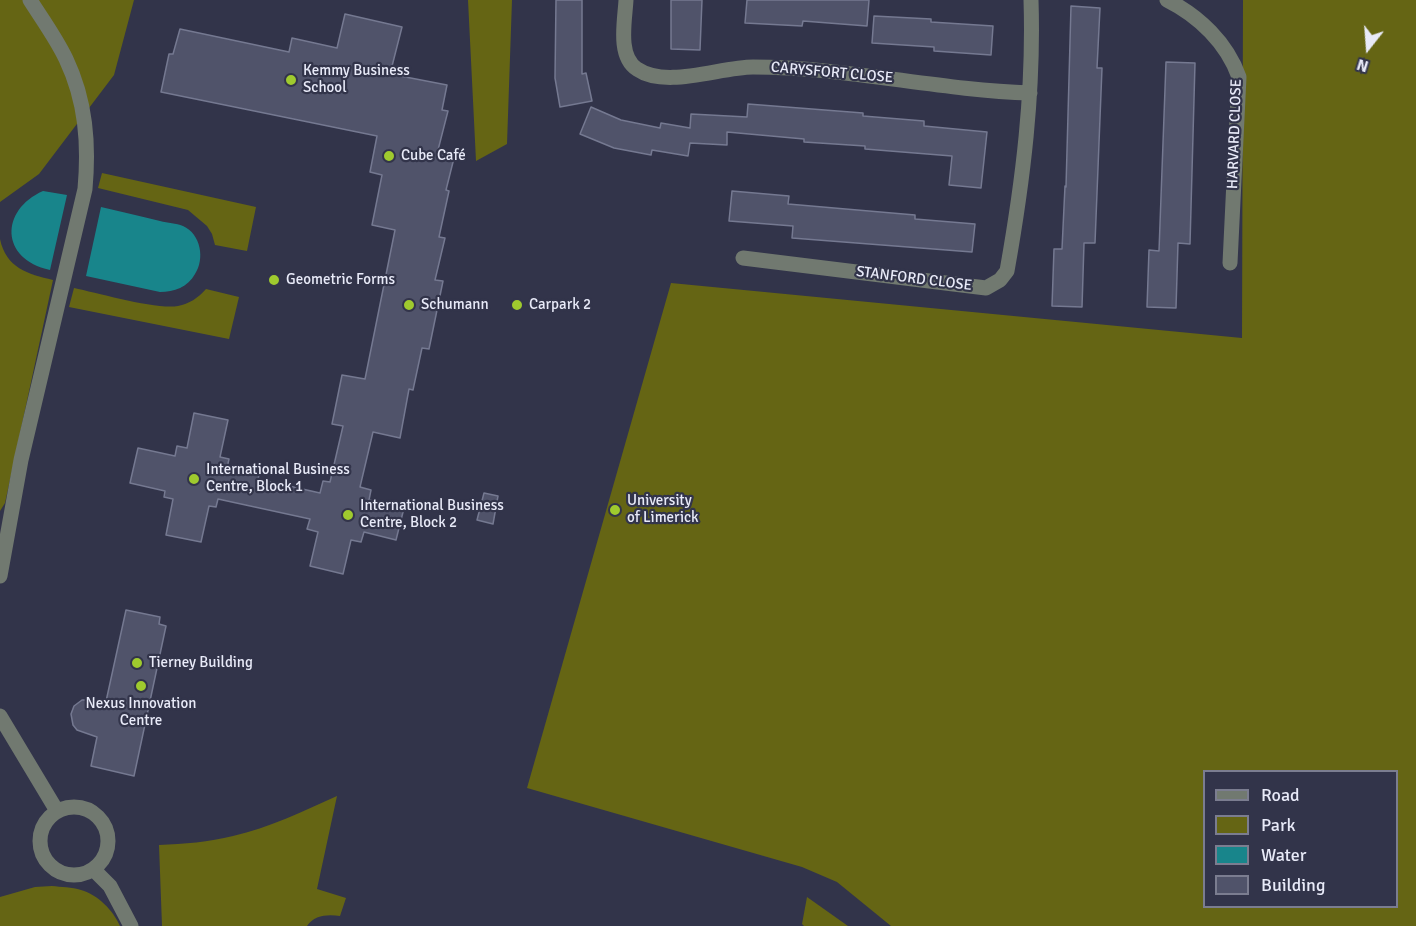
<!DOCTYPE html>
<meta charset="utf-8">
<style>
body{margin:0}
#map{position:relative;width:1416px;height:926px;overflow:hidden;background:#32344a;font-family:Signika,sans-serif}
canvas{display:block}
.legend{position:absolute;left:1203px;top:770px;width:195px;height:138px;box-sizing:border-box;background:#32344a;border:2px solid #7b7d90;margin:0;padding:8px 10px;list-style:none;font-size:18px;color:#e8eaf8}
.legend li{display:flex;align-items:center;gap:12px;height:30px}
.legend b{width:30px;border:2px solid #7b7d90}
.north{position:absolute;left:1338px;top:18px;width:60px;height:60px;-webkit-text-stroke:4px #32344a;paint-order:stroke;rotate:197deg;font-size:16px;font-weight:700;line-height:24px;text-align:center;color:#e8eaf8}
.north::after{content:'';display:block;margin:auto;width:21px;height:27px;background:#e8eaf8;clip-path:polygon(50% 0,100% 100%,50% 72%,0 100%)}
</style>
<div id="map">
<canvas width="1416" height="926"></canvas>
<ul class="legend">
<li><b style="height:8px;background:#717970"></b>Road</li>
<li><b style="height:16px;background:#656514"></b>Park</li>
<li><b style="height:16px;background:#18858b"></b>Water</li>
<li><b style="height:16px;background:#50536a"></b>Building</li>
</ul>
<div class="north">N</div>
</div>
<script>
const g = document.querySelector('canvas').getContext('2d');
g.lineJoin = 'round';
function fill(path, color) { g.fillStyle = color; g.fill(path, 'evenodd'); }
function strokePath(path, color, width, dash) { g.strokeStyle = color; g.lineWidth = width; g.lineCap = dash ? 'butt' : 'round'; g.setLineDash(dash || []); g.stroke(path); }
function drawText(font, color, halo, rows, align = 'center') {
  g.font = font + ' Signika,sans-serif'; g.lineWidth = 4.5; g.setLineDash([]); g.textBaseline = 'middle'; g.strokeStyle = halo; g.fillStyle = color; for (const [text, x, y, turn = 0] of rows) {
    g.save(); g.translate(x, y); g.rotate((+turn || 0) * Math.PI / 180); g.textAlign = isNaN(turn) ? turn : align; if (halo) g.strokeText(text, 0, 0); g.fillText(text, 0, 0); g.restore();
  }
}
const green = new Path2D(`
 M 0,0 L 134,0 L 114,75 L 39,174 L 0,202 Z
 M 468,0 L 512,0 L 507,144 L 476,161 Z
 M 1243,0 L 1416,0 L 1416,926 L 891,926 L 837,882 L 802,867 L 527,788 L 671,283 L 1242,338 ZM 1204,772 L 1396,772 L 1396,906 L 1204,906 Z
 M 102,173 L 256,207 L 247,251 L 215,245 L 212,234 L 207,226 L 188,210 L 98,188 Z
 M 0,239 C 6,268 28,274 53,280 L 5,503 L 0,511 Z
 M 74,288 C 98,293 157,310 178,306 C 189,304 198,298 206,289 L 239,297 L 229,339 L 69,307 Z
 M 337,796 L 317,889 L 346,898 L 340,916 C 328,914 314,915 307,926 L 162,926 L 159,845 C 184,844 209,842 233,836 C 269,828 303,811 337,796 Z
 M 52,886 C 61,887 72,887 81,890 C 98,895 113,910 120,926 L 0,926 L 0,897 L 35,887 Z
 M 807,897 L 848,926 L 804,926 L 802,924 Z`);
const water = new Path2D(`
 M 43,191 L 67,195 L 50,270 C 0,259 0,210 43,191 Z
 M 101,207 C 121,212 141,216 160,221 C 168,223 176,223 183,226 C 201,234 205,259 195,274 C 188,287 174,292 160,292 L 86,276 Z`);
const building = new Path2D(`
 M 556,0 L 582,0 L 582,74 L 586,73 L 592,101 L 560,107 L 555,78 Z
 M 671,0 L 702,0 L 700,50 L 671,49 Z
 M 747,0 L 869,0 L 867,26 L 803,21 L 802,26 L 745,23 Z
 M 1071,6 L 1100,8 L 1097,68 L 1102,68 L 1095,243 L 1084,243 L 1082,307 L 1052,306 L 1054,249 L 1062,249 L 1065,186 L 1066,187 Z
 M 345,14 L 402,27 L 390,74 L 447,85 L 442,110 L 448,111 L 438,150 L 455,154 L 446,190 L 449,191 L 439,237 L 445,238 L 435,280 L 443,281 L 429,349 L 422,348 L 413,390 L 409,389 L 400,438 L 373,432 L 360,487 L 371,490 L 369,500 L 404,508 L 396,540 L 364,532 L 361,542 L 351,540 L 343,574 L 310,566 L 318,532 L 307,529 L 310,519 L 218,499 L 216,507 L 209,506 L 201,542 L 166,535 L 173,499 L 164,497 L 165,491 L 130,483 L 138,448 L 175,456 L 177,446 L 187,448 L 194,413 L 228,420 L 220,457 L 229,459 L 227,468 L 259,475 L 258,479 L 320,493 L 323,481 L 330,482 L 343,426 L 332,424 L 342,375 L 365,379 L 395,230 L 372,225 L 382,175 L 370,172 L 377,136 L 161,92 L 169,54 L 173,54 L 180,29 L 289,52 L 292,38 L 337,48 Z
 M 874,16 L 931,19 L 931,22 L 993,26 L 991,55 L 934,51 L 934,47 L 872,43 Z
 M 1166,62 L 1195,63 L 1190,244 L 1178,243 L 1176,308 L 1147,307 L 1149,250 L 1159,251 Z
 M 748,104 L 863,113 L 863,116 L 924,121 L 924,126 L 987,132 L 981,188 L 949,185 L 952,156 L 865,149 L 865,146 L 804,142 L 804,139 L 727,132 L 727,145 L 690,143 L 688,156 L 652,150 L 651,155 L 614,148 L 580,134 L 591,107 L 621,120 L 660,128 L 661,123 L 690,128 L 691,114 L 747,117 Z
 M 732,191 L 789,196 L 788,204 L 915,215 L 915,219 L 975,224 L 972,252 L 792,238 L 793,226 L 729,221 Z
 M 484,493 L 498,496 L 493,524 L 477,520 Z
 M 126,610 L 160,617 L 159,624 L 166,626 L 134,776 L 91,766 L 97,737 L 77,730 L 73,725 L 71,714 L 74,706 L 82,700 L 88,700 L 105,706 Z`);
const minor = new Path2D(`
 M 626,0 C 625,20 617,56 637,69 C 666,89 720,67 753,67 C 846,67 937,90 1030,93
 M 1167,0 C 1199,16 1227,43 1239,77 L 1230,263
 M 743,258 L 986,288 L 1000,280 L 1007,271 C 1023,181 1034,92 1031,0
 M 0,576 L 21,460 L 85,189 C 89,144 86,101 66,59 C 56,38 42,19 30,0
 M 0,716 L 57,811
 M40 841a34 34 0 1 1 68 0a34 34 0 1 1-68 0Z
 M 93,869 L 110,886 L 131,926`);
const markers = [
 [291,80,6,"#9fca2e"],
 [389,156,6,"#9fca2e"],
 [274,280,6,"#9fca2e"],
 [409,305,6,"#9fca2e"],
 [517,305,6,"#9fca2e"],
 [194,479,6,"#9fca2e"],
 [615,510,6,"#9fca2e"],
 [348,515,6,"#9fca2e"],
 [137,663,6,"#9fca2e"],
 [141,686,6,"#9fca2e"]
];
const poiNames = [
 ["Kemmy Business",303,71],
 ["School",303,88],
 ["Cube Café",401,156],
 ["Geometric Forms",286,280],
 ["Schumann",421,305],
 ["Carpark 2",529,305],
 ["International Business",206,470],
 ["Centre, Block 1",206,487],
 ["University",627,501],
 ["of Limerick",627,518],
 ["International Business",360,506],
 ["Centre, Block 2",360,523],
 ["Tierney Building",149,663],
 ["Nexus Innovation",141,704,"center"],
 ["Centre",141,721,"center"]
];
const streetNames = [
 ["CARYSFORT CLOSE",832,73,5],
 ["HARVARD CLOSE",1235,134,-88],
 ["STANFORD CLOSE",914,279,7]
];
fill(green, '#656514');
fill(water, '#18858b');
fill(building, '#50536a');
strokePath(building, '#757991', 1.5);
strokePath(minor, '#717970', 15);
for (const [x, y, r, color] of markers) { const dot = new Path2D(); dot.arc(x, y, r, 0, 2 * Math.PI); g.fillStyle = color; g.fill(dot); strokePath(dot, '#32344a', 2); }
drawText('15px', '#e8eaf8', '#32344a', poiNames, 'left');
drawText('15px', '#e8eaf8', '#32344a', streetNames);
</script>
